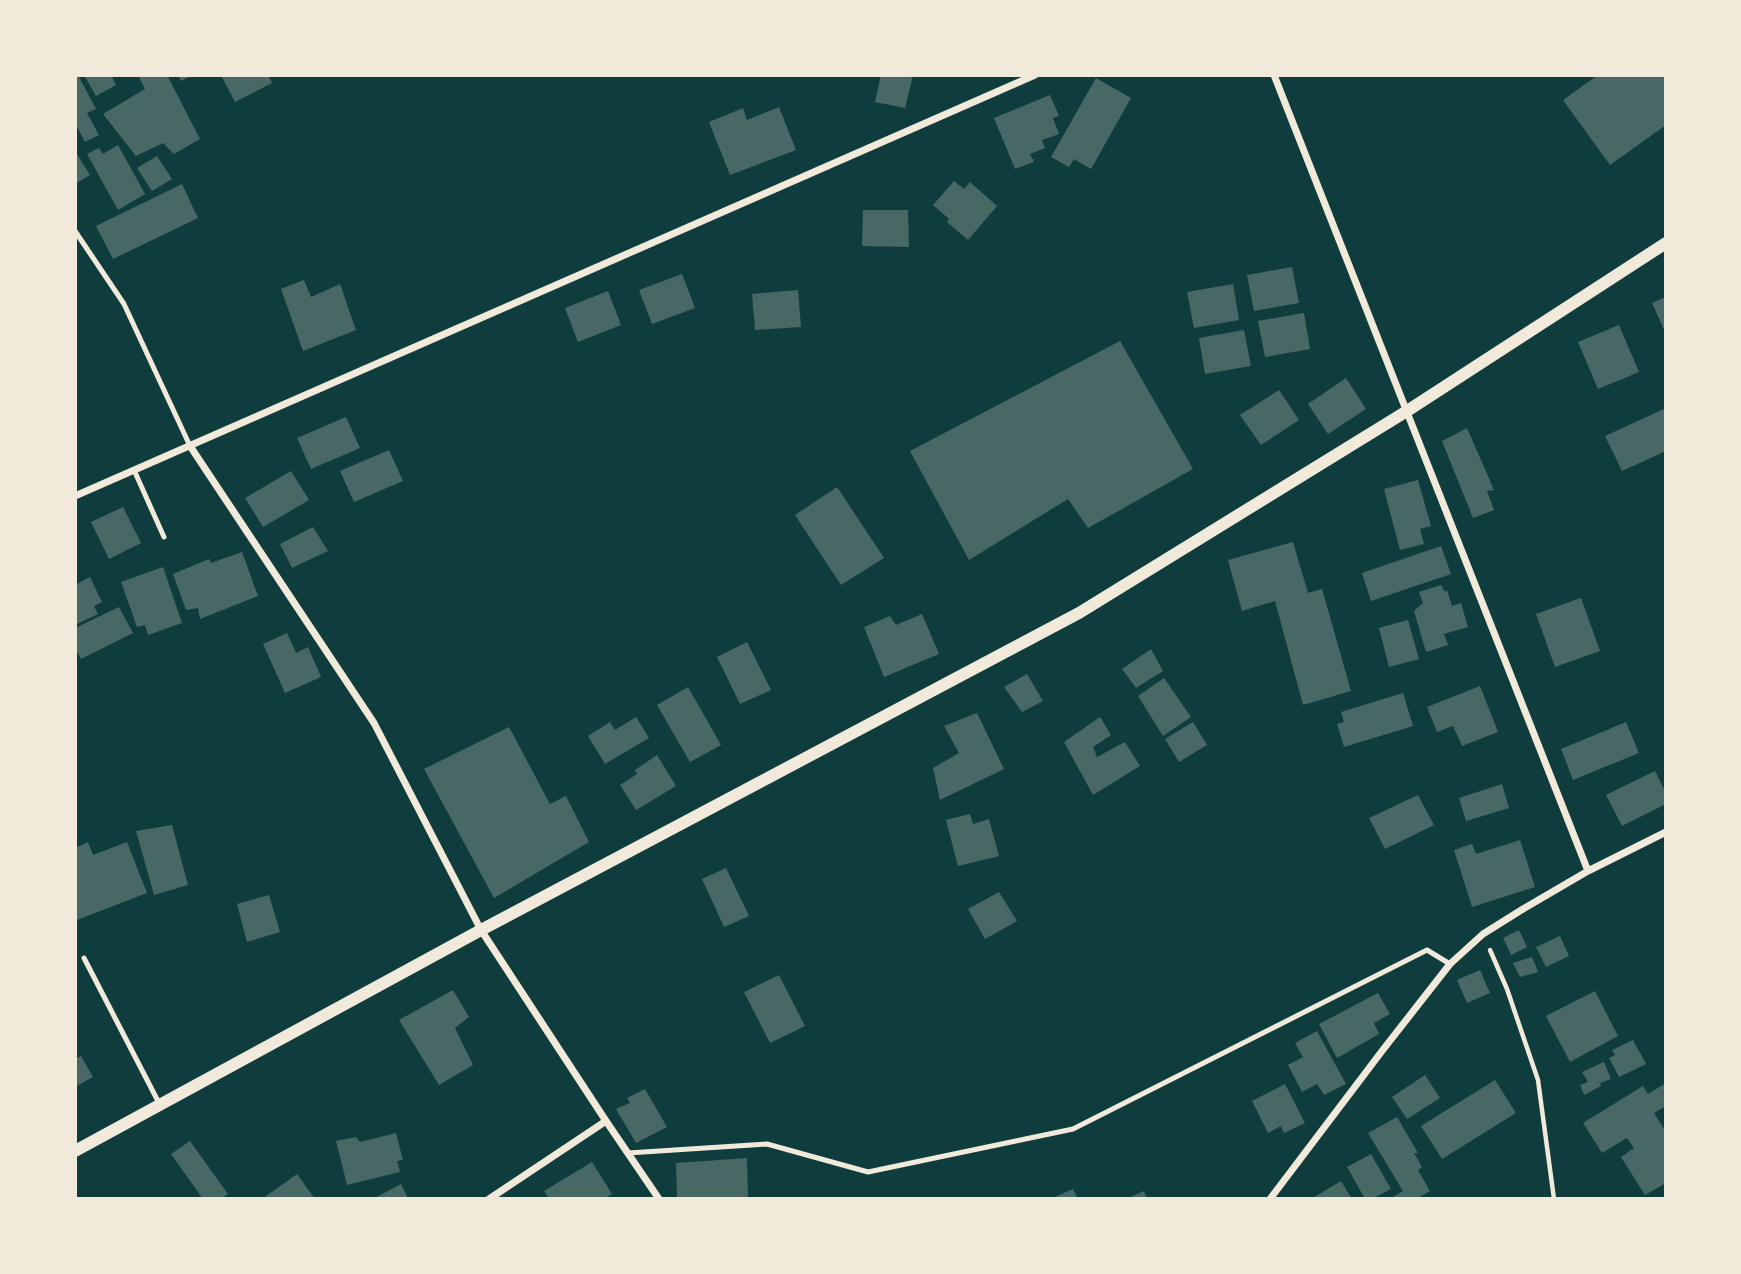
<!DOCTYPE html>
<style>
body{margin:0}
#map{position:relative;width:1741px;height:1274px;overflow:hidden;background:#0f3d3e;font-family:Signika,sans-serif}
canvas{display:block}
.frame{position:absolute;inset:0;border:77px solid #f1e9da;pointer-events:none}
</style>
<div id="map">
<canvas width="1741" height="1274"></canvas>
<div class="frame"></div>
</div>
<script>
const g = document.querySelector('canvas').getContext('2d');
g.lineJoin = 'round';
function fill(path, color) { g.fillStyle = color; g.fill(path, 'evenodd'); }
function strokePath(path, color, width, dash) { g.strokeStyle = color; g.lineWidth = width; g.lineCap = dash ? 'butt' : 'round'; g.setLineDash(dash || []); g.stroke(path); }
const building = new Path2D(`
 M 75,75 L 78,75 L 96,109 L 87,113 L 99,135 L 85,142 L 75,123 Z
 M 84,75 L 111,75 L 116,85 L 96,96 Z
 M 138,75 L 167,75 L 200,139 L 174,154 L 163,143 L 136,156 L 103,114 L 145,89 Z
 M 178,75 L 193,75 L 181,81 Z
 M 221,75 L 268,75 L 272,83 L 235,102 Z
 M 881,75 L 913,75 L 905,108 L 875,102 Z
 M 1598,75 L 1666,75 L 1666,125 L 1610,165 L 1563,100 Z
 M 1096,78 L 1131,98 L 1091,169 L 1074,159 L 1069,167 L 1051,157 Z
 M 1050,95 L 1059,116 L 1053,118 L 1059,134 L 1042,140 L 1045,148 L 1030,154 L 1034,162 L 1015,169 L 994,118 Z
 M 779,107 L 796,150 L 730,175 L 709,122 L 743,108 L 747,120 Z
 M 118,145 L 145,194 L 118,210 L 87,154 L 99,148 L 103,154 Z
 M 75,151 L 90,175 L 75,184 Z
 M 157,156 L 172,179 L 152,191 L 137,168 Z
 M 954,181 L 964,189 L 970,182 L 997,206 L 968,240 L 947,222 L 949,219 L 933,205 Z
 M 182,184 L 198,218 L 113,259 L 96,226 Z
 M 863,210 L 908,210 L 909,247 L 862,246 Z
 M 1292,267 L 1299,303 L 1254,311 L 1247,275 Z
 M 682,274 L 695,308 L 652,324 L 639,290 Z
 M 304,280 L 311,297 L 340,284 L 356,330 L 303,351 L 281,289 Z
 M 1233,284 L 1239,320 L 1194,328 L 1187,292 Z
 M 798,290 L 801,327 L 755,330 L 752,294 Z
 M 608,291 L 621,325 L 578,342 L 565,308 Z
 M 1666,297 L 1666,334 L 1652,303 Z
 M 1304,313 L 1310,349 L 1265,357 L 1258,321 Z
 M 1619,325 L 1639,372 L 1598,389 L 1578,342 Z
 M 1244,330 L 1251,366 L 1205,374 L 1199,338 Z
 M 1120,341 L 1193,469 L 1088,528 L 1068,499 L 969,560 L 910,451 Z
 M 1346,378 L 1366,409 L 1328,434 L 1308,404 Z
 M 1279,390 L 1299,420 L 1261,445 L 1240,415 Z
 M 1666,408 L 1666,451 L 1622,471 L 1605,436 Z
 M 346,417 L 360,448 L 311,469 L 297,438 Z
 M 1467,428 L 1494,490 L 1487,491 L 1494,510 L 1473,518 L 1442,441 Z
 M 389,450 L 403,481 L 354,502 L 340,471 Z
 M 291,471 L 309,500 L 263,527 L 245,498 Z
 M 1418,480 L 1431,526 L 1420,529 L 1424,544 L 1400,550 L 1384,489 Z
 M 837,487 L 884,558 L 841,585 L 795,515 Z
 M 123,507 L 141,543 L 109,559 L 91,522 Z
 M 313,527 L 328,551 L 292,568 L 280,544 Z
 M 1293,542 L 1308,593 L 1322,589 L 1351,691 L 1303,705 L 1275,601 L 1242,611 L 1228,560 Z
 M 1441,546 L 1451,574 L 1371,601 L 1362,573 Z
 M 242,552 L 258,596 L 200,619 L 198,608 L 186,610 L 173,574 L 209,559 L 211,563 Z
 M 163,567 L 182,623 L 148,635 L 145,625 L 137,627 L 121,582 Z
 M 90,577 L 102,602 L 94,606 L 98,614 L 75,625 L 75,585 Z
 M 1441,585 L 1445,592 L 1447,590 L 1452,606 L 1461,603 L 1468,627 L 1444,634 L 1448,645 L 1426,652 L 1414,611 L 1423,603 L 1419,592 Z
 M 1581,598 L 1600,651 L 1555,667 L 1536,614 Z
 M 119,607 L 133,633 L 81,659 L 75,648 L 75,628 Z
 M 922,614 L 939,654 L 884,677 L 864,627 L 890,616 L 896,625 Z
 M 1408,620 L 1419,659 L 1389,667 L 1379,628 Z
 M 287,633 L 296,653 L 308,647 L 321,677 L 285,693 L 263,644 Z
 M 747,642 L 771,690 L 740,704 L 717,657 Z
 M 1151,649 L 1163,671 L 1136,688 L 1122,669 Z
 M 1027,674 L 1043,701 L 1022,712 L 1004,687 Z
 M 1164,678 L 1191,717 L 1163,736 L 1138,696 Z
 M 1480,686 L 1498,732 L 1462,746 L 1453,726 L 1437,732 L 1427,707 Z
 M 688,687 L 721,745 L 690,762 L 657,705 Z
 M 1403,693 L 1413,726 L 1344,747 L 1337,724 L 1344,722 L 1341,712 Z
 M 977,713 L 1004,769 L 940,800 L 933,768 L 959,753 L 944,726 Z
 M 636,717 L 649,738 L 605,764 L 588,736 L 610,722 L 615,730 Z
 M 1100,717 L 1111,735 L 1093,747 L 1097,757 L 1125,742 L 1140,766 L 1093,795 L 1064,742 Z
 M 1193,722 L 1207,745 L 1179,762 L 1165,739 Z
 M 1626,722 L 1639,753 L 1573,780 L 1561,749 Z
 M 509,727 L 550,804 L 566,796 L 589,842 L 494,898 L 424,769 Z
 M 657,755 L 676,786 L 636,810 L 620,785 L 637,774 L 635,770 Z
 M 1655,771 L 1666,793 L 1666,804 L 1622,826 L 1606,795 Z
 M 1502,784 L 1509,808 L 1466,821 L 1459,798 Z
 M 1418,795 L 1434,825 L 1385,849 L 1369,818 Z
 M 970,814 L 973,824 L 989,819 L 999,856 L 958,866 L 946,820 Z
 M 172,825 L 188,885 L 154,895 L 136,831 Z
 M 1520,840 L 1535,887 L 1472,907 L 1454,850 L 1472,844 L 1476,854 Z
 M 88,842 L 93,855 L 127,842 L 147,893 L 77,920 L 75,917 L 75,848 Z
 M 726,868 L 749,916 L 724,927 L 702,879 Z
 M 999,892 L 1017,921 L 985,939 L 968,909 Z
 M 269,895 L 280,932 L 247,942 L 237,904 Z
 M 1519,930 L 1527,947 L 1511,955 L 1503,938 Z
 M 1560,936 L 1569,956 L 1546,967 L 1536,947 Z
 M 1532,957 L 1538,972 L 1520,977 L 1513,963 Z
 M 1480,970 L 1490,993 L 1467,1003 L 1457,980 Z
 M 779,975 L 805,1026 L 770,1043 L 744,992 Z
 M 453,990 L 469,1017 L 455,1028 L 473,1065 L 439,1085 L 399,1020 Z
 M 1595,991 L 1618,1036 L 1570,1062 L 1546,1016 Z
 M 1378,993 L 1390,1014 L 1374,1023 L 1379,1034 L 1337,1058 L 1319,1024 Z
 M 1317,1031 L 1346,1084 L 1324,1095 L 1317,1084 L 1302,1092 L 1288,1065 L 1303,1057 L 1295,1043 Z
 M 1633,1040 L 1646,1064 L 1619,1077 L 1609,1058 L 1615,1055 L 1612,1050 Z
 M 81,1056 L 93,1077 L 75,1087 L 75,1059 Z
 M 1604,1062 L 1611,1079 L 1600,1083 L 1601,1086 L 1584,1095 L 1580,1085 L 1588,1082 L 1582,1072 Z
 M 1425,1075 L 1440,1098 L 1407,1119 L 1392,1097 Z
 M 1495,1080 L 1516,1113 L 1442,1159 L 1421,1126 Z
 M 1666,1083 L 1666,1106 L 1654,1113 L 1666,1132 L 1666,1183 L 1645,1195 L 1621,1157 L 1634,1148 L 1627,1138 L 1602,1153 L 1583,1123 L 1643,1086 L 1648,1094 Z
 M 1285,1084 L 1305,1123 L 1284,1133 L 1281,1126 L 1268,1133 L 1252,1101 Z
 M 645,1089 L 667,1127 L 636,1143 L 616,1109 L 630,1103 L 627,1098 Z
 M 1397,1117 L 1418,1153 L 1414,1153 L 1422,1167 L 1418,1170 L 1430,1191 L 1416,1199 L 1390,1199 L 1403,1191 L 1368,1133 Z
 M 396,1133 L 403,1160 L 397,1161 L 400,1172 L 347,1185 L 336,1141 L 356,1137 L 360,1142 Z
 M 190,1141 L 228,1194 L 221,1199 L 203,1199 L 171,1154 Z
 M 1371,1154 L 1391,1189 L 1372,1199 L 1365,1199 L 1347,1167 Z
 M 747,1158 L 748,1199 L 677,1199 L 676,1163 Z
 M 592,1162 L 612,1194 L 604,1199 L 549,1199 L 544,1191 Z
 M 297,1174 L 315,1199 L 262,1199 Z
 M 1341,1181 L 1352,1199 L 1311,1199 Z
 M 401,1184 L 408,1199 L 373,1199 Z
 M 1073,1189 L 1078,1199 L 1050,1199 Z
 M 1144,1191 L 1147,1199 L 1126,1199 Z`);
const path = new Path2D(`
 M 1490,950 L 1507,989 L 1538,1080 L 1554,1199`);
const service = new Path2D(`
 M 75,231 L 124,304 L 190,446
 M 134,470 L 164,537
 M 84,958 L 160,1105
 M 628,1153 L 767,1144 L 868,1172 L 1073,1129 L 1427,950 L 1450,964`);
const minor = new Path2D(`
 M 1274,75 L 1588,871
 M 190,446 L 374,723 L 481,930 L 606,1121 L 659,1199
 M 75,496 L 1035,75
 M 489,1199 L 606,1121
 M 1270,1199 L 1382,1051 L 1450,964 L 1483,934 L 1523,909 L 1588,871 L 1666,832`);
const tertiary = new Path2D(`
 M 75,1151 L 481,930 L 1079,613 L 1407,411 L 1666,243`);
fill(building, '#486865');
strokePath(path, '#f1e9da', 4.5);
strokePath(service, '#f1e9da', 5);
strokePath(minor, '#f1e9da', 7);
strokePath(tertiary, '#f1e9da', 12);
</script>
